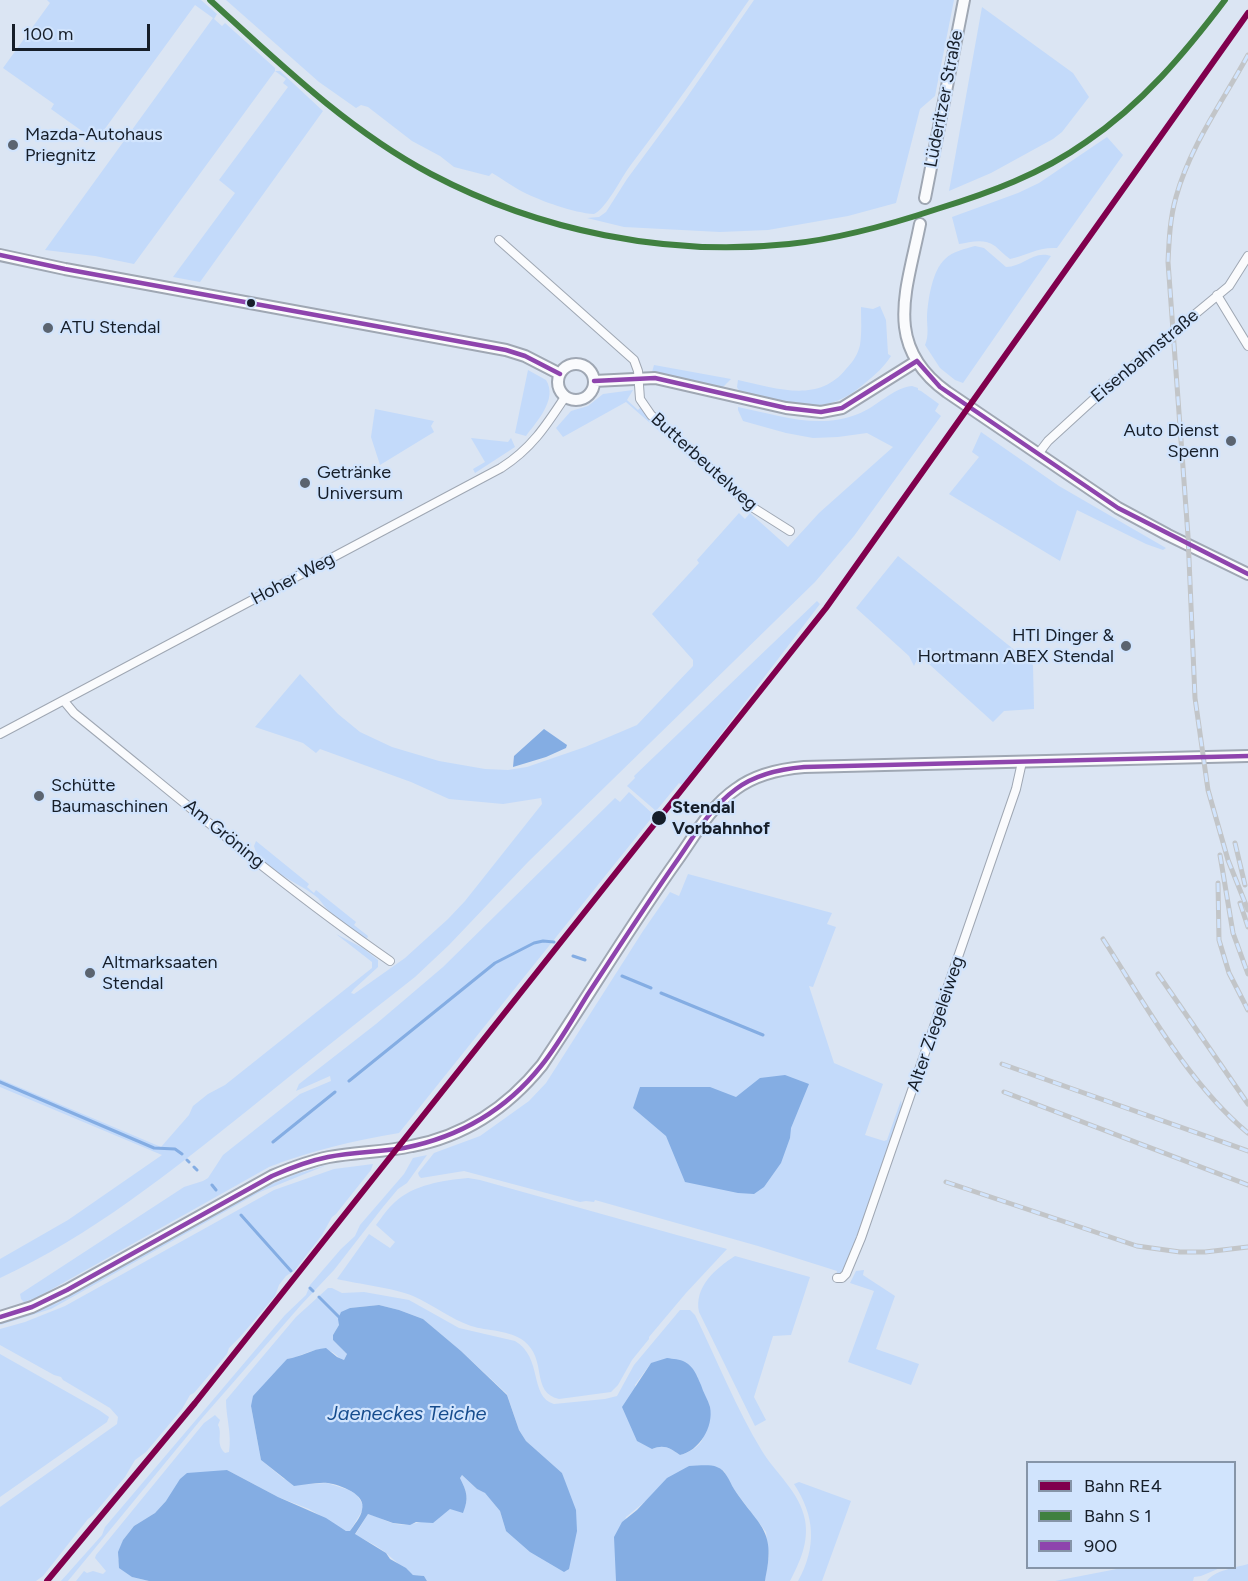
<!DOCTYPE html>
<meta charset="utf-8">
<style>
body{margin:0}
#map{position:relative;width:1248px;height:1581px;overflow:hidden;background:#dbe5f3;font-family:Figtree,sans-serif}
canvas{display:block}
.legend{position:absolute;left:1026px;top:1461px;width:210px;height:108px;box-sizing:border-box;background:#d1e4fd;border:2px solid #8695a8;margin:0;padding:8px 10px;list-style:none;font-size:18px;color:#161e29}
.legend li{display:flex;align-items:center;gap:12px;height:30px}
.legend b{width:30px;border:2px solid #8695a8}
.scale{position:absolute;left:12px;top:24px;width:138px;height:27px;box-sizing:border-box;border:3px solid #161e29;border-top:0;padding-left:8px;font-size:18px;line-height:21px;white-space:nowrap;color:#161e29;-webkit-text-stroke:4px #d1e4fd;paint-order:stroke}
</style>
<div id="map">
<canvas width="1248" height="1581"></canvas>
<ul class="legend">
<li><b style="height:8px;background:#80004d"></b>Bahn RE4</li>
<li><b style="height:8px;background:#408040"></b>Bahn S 1</li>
<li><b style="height:8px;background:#8e44ad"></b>900</li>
</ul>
<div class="scale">100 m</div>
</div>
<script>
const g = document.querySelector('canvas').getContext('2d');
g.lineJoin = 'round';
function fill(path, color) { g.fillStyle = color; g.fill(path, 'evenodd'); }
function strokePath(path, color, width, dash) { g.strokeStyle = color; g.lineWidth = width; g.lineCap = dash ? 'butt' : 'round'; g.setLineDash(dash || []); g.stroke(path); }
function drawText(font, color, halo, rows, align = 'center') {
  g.font = font + ' Figtree,sans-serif'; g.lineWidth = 4.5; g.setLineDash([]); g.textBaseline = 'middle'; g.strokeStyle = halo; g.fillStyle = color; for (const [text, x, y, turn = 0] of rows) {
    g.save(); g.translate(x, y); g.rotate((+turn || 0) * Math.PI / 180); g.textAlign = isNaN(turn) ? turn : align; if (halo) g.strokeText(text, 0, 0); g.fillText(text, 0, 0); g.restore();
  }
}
const green = new Path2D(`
 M 47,0 L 201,0 L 217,14 L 214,19 L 222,26 L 225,23 L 275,68 L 275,71 L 280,71 L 323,111 L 200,282 L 173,277 L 235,193 L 219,180 L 288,87 L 283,83 L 286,79 L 275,71 L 134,264 L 95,256 L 45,250 L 213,18 L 195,5 L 96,141 L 51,109 L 54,104 L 3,68 L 50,3 Z
 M 226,0 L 749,0 C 710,56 671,112 630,166 C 621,178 606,209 594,214 C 574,213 541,201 523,192 C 512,186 501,178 492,173 L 489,176 L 454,167 L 440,156 L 412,141 L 368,107 L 361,105 L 356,108 L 319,82 Z
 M 754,0 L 954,0 L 935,96 L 920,109 L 896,203 L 848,216 L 768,230 L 720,232 L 624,227 L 587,218 L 599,217 L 606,212 L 627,179 L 683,103 Z
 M 982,7 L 1073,73 L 1089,97 L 1062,132 L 1053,139 L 991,173 L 949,191 Z
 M 1107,137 L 1123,155 L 1057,248 C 1037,247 1028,255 1010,259 C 1004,255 1000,250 995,246 C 984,238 971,242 959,244 L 952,217 L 1018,193 L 1039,183 Z
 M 975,246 L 984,248 L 1006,267 C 1023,267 1033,250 1051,256 L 963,383 L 955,380 L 940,368 L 925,345 C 929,336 927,327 927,317 C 928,300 932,271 945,259 C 953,251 965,249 975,246 Z
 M 880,306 L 886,320 L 888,354 L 891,356 C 884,367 875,375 865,383 C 823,421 787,402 739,391 L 737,387 L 738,380 C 776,388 818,404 846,369 C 853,362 858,354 860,345 C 862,333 861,320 861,307 L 873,309 Z
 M 654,365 L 731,379 L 722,388 L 652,372 Z
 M 528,370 L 546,380 C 558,399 537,421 526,436 L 515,433 Z
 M 912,386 L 918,388 L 918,390 L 921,391 L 939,404 L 935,411 L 941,416 L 854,536 L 815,582 L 528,862 L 449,945 L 415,977 C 359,1021 303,1065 248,1110 C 169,1173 92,1235 0,1278 L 0,1259 L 68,1220 L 162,1155 L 0,1087 L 0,1079 L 161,1147 L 189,1115 L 193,1106 L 208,1094 L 225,1085 L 372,968 L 372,962 L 336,934 L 363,948 L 378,960 L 378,967 L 354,989 L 351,993 L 354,994 L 405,958 L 448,919 L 465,901 L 542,804 L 541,798 L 503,804 L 449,799 L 411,782 L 320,749 L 316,753 L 303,743 L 255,727 L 300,674 L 338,714 L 360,732 L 392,747 L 439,761 L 485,769 L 508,770 L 527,767 L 585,747 L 637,725 L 693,666 L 693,660 L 652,614 L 699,563 L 697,560 L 739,513 L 745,519 L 750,513 L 788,547 L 819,513 L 893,447 L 867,433 L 838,437 L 813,438 L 786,433 L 743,421 L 738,410 L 738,407 C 778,415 818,430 858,414 C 877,407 892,388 912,386 Z
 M 633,390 L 627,400 L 638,410 L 641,407 L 675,441 L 673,443 L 626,402 L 563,437 L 556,428 L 571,411 L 588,406 L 603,394 Z
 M 375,409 L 434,421 L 431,426 L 434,432 L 380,465 L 371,437 Z
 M 981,432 L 1059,486 L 1166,548 L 1163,550 L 1146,544 L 1077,510 L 1060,561 L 949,494 L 979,457 L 972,452 Z
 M 471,438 L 508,442 L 511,438 L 515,447 L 475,473 L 473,469 L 485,462 Z
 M 898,556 L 1033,665 L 1034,709 L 1004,711 L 993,722 L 919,655 L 914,666 L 909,656 L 856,608 Z
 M 817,601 L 820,604 L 682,785 L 679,783 L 656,811 L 627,786 L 635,778 L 634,776 Z
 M 629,792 L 654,815 L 399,1133 C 353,1141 312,1150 269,1167 L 38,1297 L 24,1302 L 21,1299 L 20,1294 L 184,1187 L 203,1181 L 208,1178 L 223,1155 L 300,1094 L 331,1081 L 330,1076 L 296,1091 L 299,1084 L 376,1024 L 443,967 L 615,798 L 620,802 Z
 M 256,841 L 309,884 L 307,887 L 314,893 L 316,890 L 356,922 L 354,925 L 368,936 L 367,939 C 353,934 337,919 326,908 C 323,905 321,901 318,898 C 301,883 259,869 254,846 Z
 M 688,874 L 832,913 L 827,924 L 836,927 L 813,987 L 809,986 L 834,1063 L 883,1084 L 865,1135 L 884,1141 L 887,1140 L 901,1100 L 902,1107 L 844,1273 L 836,1275 L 837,1271 L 758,1246 L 595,1200 L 594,1202 L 586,1201 L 580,1202 L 464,1171 L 421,1178 L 419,1176 L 418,1173 L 434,1153 L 480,1136 L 529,1101 L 546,1083 L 643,931 L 670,892 L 679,896 Z
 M 427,1155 L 407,1183 L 398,1189 L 383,1207 L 334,1270 L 301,1305 L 203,1417 L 68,1581 L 61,1581 L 102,1535 L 105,1527 L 285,1315 L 306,1295 L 310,1285 L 341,1249 L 355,1236 L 360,1225 L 404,1174 L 413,1158 Z
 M 373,1164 L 371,1170 L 336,1214 L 332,1217 L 322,1235 L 295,1270 L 286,1276 L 279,1285 L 275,1296 L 240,1337 L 229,1348 L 227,1354 L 194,1393 L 190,1395 L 182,1409 L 146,1452 L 135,1460 L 125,1477 L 93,1515 L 88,1519 L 43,1576 L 36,1581 L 0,1581 L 0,1507 L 117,1424 L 118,1417 L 110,1408 L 63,1380 L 61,1377 L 54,1375 L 0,1345 L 0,1329 L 25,1322 L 65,1306 L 274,1190 L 334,1169 Z
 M 327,1165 L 260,1192 L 51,1309 L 0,1325 L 0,1323 L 57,1303 L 264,1187 L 296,1174 Z
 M 468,1178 L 480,1180 L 727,1249 L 686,1293 L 649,1337 L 649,1339 L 632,1360 L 618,1385 L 611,1392 L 559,1399 C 530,1392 548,1360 524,1341 C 510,1330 487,1331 471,1326 C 451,1319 433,1305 413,1296 C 395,1288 358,1284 337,1279 L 369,1234 L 390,1248 L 395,1242 L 376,1225 C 382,1217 388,1208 395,1202 C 413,1185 444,1180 468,1178 Z
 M 735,1256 L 810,1277 L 791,1335 L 773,1336 L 754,1397 L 766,1420 L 755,1426 L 699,1312 C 694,1287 715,1269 735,1256 Z
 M 864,1270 L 863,1275 L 895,1296 L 876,1349 L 919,1364 L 911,1385 L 848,1362 L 874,1291 L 850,1283 L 856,1271 Z
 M 328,1288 L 332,1288 L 342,1293 L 364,1292 L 409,1300 L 459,1328 L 515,1341 C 543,1357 529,1397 554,1404 L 605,1399 L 617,1396 L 634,1365 L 680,1310 L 690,1310 L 695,1315 C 717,1360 736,1408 762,1451 C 776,1474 800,1492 805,1520 C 809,1542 800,1562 790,1581 L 765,1581 L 769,1556 L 766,1532 L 733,1488 L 724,1471 L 717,1467 L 704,1466 L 689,1466 L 626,1517 L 616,1564 L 616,1581 L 427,1581 L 424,1576 L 413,1575 C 403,1568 395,1561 386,1553 C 378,1546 365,1540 355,1535 L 368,1514 C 378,1516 386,1522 396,1524 C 413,1527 436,1519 450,1508 L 463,1512 C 469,1498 467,1492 460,1478 L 462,1475 L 477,1489 L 485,1493 L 500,1511 L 506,1531 L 567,1491 L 562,1473 L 526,1441 L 519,1430 L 507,1394 L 461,1351 L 423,1319 L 399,1310 L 379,1305 L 350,1308 L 333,1335 L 333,1340 L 347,1354 L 344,1360 C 338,1358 337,1355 332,1352 C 317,1344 302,1357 287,1359 L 251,1406 L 261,1460 L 284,1479 L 312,1484 L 327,1483 L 349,1490 L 357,1495 L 363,1505 L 362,1511 L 350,1531 L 346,1531 L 309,1509 L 278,1497 L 227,1470 L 217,1472 L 166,1501 L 155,1513 L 134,1526 L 123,1540 L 118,1559 L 132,1577 L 149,1581 L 76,1581 L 84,1571 L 87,1573 L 93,1571 L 103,1574 L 106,1571 L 95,1558 L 96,1555 L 204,1423 L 215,1415 L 220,1420 L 218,1425 C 223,1434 215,1444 225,1453 L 229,1452 C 232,1434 226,1418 226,1400 L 296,1317 ZM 651,1363 L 697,1375 C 701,1386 706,1429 703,1438 C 700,1447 688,1453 680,1455 C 670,1448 664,1444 652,1449 L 635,1385 Z
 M 0,1354 L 99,1410 L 109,1417 L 107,1422 L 0,1497 Z
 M 799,1482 L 851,1501 L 822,1581 L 798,1581 C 817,1547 815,1516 794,1484 Z
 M 1248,1564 L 1248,1581 L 1207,1581 C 1215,1570 1235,1568 1248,1564 Z
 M 1122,1568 L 1220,1568 L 1201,1576 L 1194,1577 L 1193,1581 L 1055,1581 Z`);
const water = new Path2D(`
 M 544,729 L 567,745 L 566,748 L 546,757 L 513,767 L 514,756 Z
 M 785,1075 L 809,1084 L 791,1128 L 790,1138 L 781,1163 L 764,1187 L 754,1194 L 738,1193 L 685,1182 L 666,1136 L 633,1108 L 640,1087 L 710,1087 L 736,1097 L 760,1078 Z
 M 379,1305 L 399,1310 L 423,1319 L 461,1351 L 507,1395 L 519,1430 L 526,1441 L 562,1473 L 576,1510 L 577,1531 L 569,1569 L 564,1572 L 530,1552 L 506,1531 L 500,1511 L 485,1493 L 477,1489 L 462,1475 L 460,1478 C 467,1492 469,1498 463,1513 L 450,1509 L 433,1523 L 416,1522 L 410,1525 L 393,1523 L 368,1514 L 355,1534 L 386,1553 L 390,1559 L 406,1568 L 413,1575 L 424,1576 L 427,1581 L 149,1581 L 132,1577 L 119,1568 L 118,1552 L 123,1540 L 134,1526 L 155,1513 L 166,1501 L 180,1479 L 187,1473 L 227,1470 L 278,1497 L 326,1518 L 346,1531 L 350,1531 C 354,1525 361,1517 362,1510 C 367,1494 340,1485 328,1483 C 317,1482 305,1485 294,1486 L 261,1460 L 251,1406 L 253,1396 L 287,1359 C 301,1357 312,1349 326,1348 L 337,1357 L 344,1360 L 347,1354 L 333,1340 L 333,1335 L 339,1325 L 338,1319 L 341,1312 L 350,1308 Z
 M 667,1358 C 673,1359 680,1359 685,1362 C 694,1367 697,1376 701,1385 C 703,1392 708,1400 710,1407 C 714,1427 699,1451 680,1455 C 670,1448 664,1444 652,1449 L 637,1441 L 622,1407 L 651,1363 Z
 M 689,1466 C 698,1466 709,1464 717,1467 C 726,1470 729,1481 734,1489 C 759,1527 777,1529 765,1581 L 616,1581 L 614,1537 L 622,1522 L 637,1510 L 667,1478 Z`);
const stream = new Path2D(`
 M 573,956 L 585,960
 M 622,976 L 651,988
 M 661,993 L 763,1035
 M 349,1081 L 495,963 L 534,943 L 543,941 L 554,942
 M 0,1082 L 154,1148 L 175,1149 L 182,1154
 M 273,1142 L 335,1092
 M 187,1160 L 189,1162
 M 194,1167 L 197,1170
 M 212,1185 L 216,1190
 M 241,1215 L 291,1271
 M 310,1288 L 313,1291
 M 319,1297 L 341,1319`);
const street = new Path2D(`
 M 499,240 L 634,360 L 638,371 L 640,399 L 651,415 L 752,507 L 790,531
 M 1217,295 L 1248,346
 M 1038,454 L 1048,441 L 1106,388 L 1229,286 L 1248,256
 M 64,701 L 74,713 C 178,797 280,885 390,961
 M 0,734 L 501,468 C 531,449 546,426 565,397
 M 837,1278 L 842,1278 L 846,1274 L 861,1238 L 1016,789 L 1022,762`);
const secondary = new Path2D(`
 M 925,198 L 964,0
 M 920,224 C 907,290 882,345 947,392 L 1118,508 L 1168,535 L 1248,574
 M 0,255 L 65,269 L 506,350 L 525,356 L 560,374
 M558 382a18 18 0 1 1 36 0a18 18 0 1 1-36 0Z
 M 594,381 L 655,378 L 786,408 L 821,412 L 842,408 L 917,361
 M 0,1317 L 32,1307 L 67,1290 L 272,1176 C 291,1168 309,1161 329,1157 C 357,1152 385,1152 412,1146 C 465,1136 508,1107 542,1065 C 588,997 630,926 678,859 C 695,835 711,806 736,789 C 756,774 780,769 804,767 L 1248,756`);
const rail = new Path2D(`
 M 1248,55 C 1223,101 1190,146 1176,197 C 1170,218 1169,240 1168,262 L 1188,536 L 1195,698 L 1208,790 L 1228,860 L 1248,910
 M 1235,843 L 1245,885
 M 1220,855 L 1233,933 L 1248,974
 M 1218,883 L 1219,940 L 1229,973 L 1248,1010
 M 1240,903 L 1248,927
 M 1103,939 C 1145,1004 1188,1083 1248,1133
 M 1158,974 L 1248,1104
 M 1002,1064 L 1248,1151
 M 1004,1092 L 1248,1185
 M 946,1182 L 1137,1246 L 1180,1252 L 1205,1252 L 1248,1247`);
const bus1 = new Path2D(`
 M 0,255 L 65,269 L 506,350 L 525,356 L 560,374
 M 917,361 L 940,387 L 1118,508 L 1248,574
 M 594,381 L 655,378 L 786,408 L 821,412 L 842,408 L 917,361
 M 0,1317 L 32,1307 L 67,1290 L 272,1176 C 290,1168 308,1161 328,1157 C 353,1152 379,1152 404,1148 C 459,1137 506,1110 541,1066 C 559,1044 573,1018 588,994 C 617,950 646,905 676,862 C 694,836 710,808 736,789 C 756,774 780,769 804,767 L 1248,756`);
const rail1 = new Path2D(`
 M 47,1581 L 195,1403 L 826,608 L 1248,13`);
const rail2 = new Path2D(`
 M 210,0 C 279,63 348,130 431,174 C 539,231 667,257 789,244 C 839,239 889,225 937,209 C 989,193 1041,174 1086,142 C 1142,104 1185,53 1225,0`);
const markers = [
 [13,145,6,"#5b6470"],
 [251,303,5,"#161e29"],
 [48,328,6,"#5b6470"],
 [1231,441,6,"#5b6470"],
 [305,483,6,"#5b6470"],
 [1126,646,6,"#5b6470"],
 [39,796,6,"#5b6470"],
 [659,818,8,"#161e29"],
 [90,973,6,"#5b6470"]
];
const streetNames = [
 ["Lüderitzer Straße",944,99,-79],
 ["Eisenbahnstraße",1145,356,-40],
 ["Butterbeutelweg",704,462,42],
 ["Hoher Weg",293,579,-28],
 ["Am Gröning",224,834,39],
 ["Alter Ziegeleiweg",936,1024,-71]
];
const poiNames = [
 ["Mazda-Autohaus",25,135],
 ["Priegnitz",25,156],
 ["ATU Stendal",60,328],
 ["Auto Dienst",1219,431,"right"],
 ["Spenn",1219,452,"right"],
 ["Getränke",317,473],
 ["Universum",317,494],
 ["HTI Dinger &",1114,636,"right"],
 ["Hortmann ABEX Stendal",1114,657,"right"],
 ["Schütte",51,786],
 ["Baumaschinen",51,807],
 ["Altmarksaaten",102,963],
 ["Stendal",102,984]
];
const stopNames = [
 ["Stendal",672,808],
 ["Vorbahnhof",672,829]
];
const waterNames = [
 ["Jaeneckes Teiche",407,1414]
];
fill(green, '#c3dafa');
fill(water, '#84ade3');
strokePath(stream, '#84ade3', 3);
strokePath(street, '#9fa7b3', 10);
strokePath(secondary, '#9fa7b3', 14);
strokePath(street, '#fafbfd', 8);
strokePath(secondary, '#fafbfd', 10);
strokePath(rail, '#c2c5c8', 5);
strokePath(rail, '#d1e4fd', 3, [9]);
strokePath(bus1, '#8e44ad', 4.5);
strokePath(rail1, '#80004d', 6);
strokePath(rail2, '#408040', 6);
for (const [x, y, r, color] of markers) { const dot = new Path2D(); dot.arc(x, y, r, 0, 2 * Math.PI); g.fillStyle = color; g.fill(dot); strokePath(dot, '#d1e4fd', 2); }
drawText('18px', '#161e29', '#d1e4fd', streetNames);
drawText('18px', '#161e29', '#d1e4fd', poiNames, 'left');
drawText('bold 18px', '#161e29', '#d1e4fd', stopNames, 'left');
drawText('italic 20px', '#164c8d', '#d1e4fd', waterNames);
</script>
